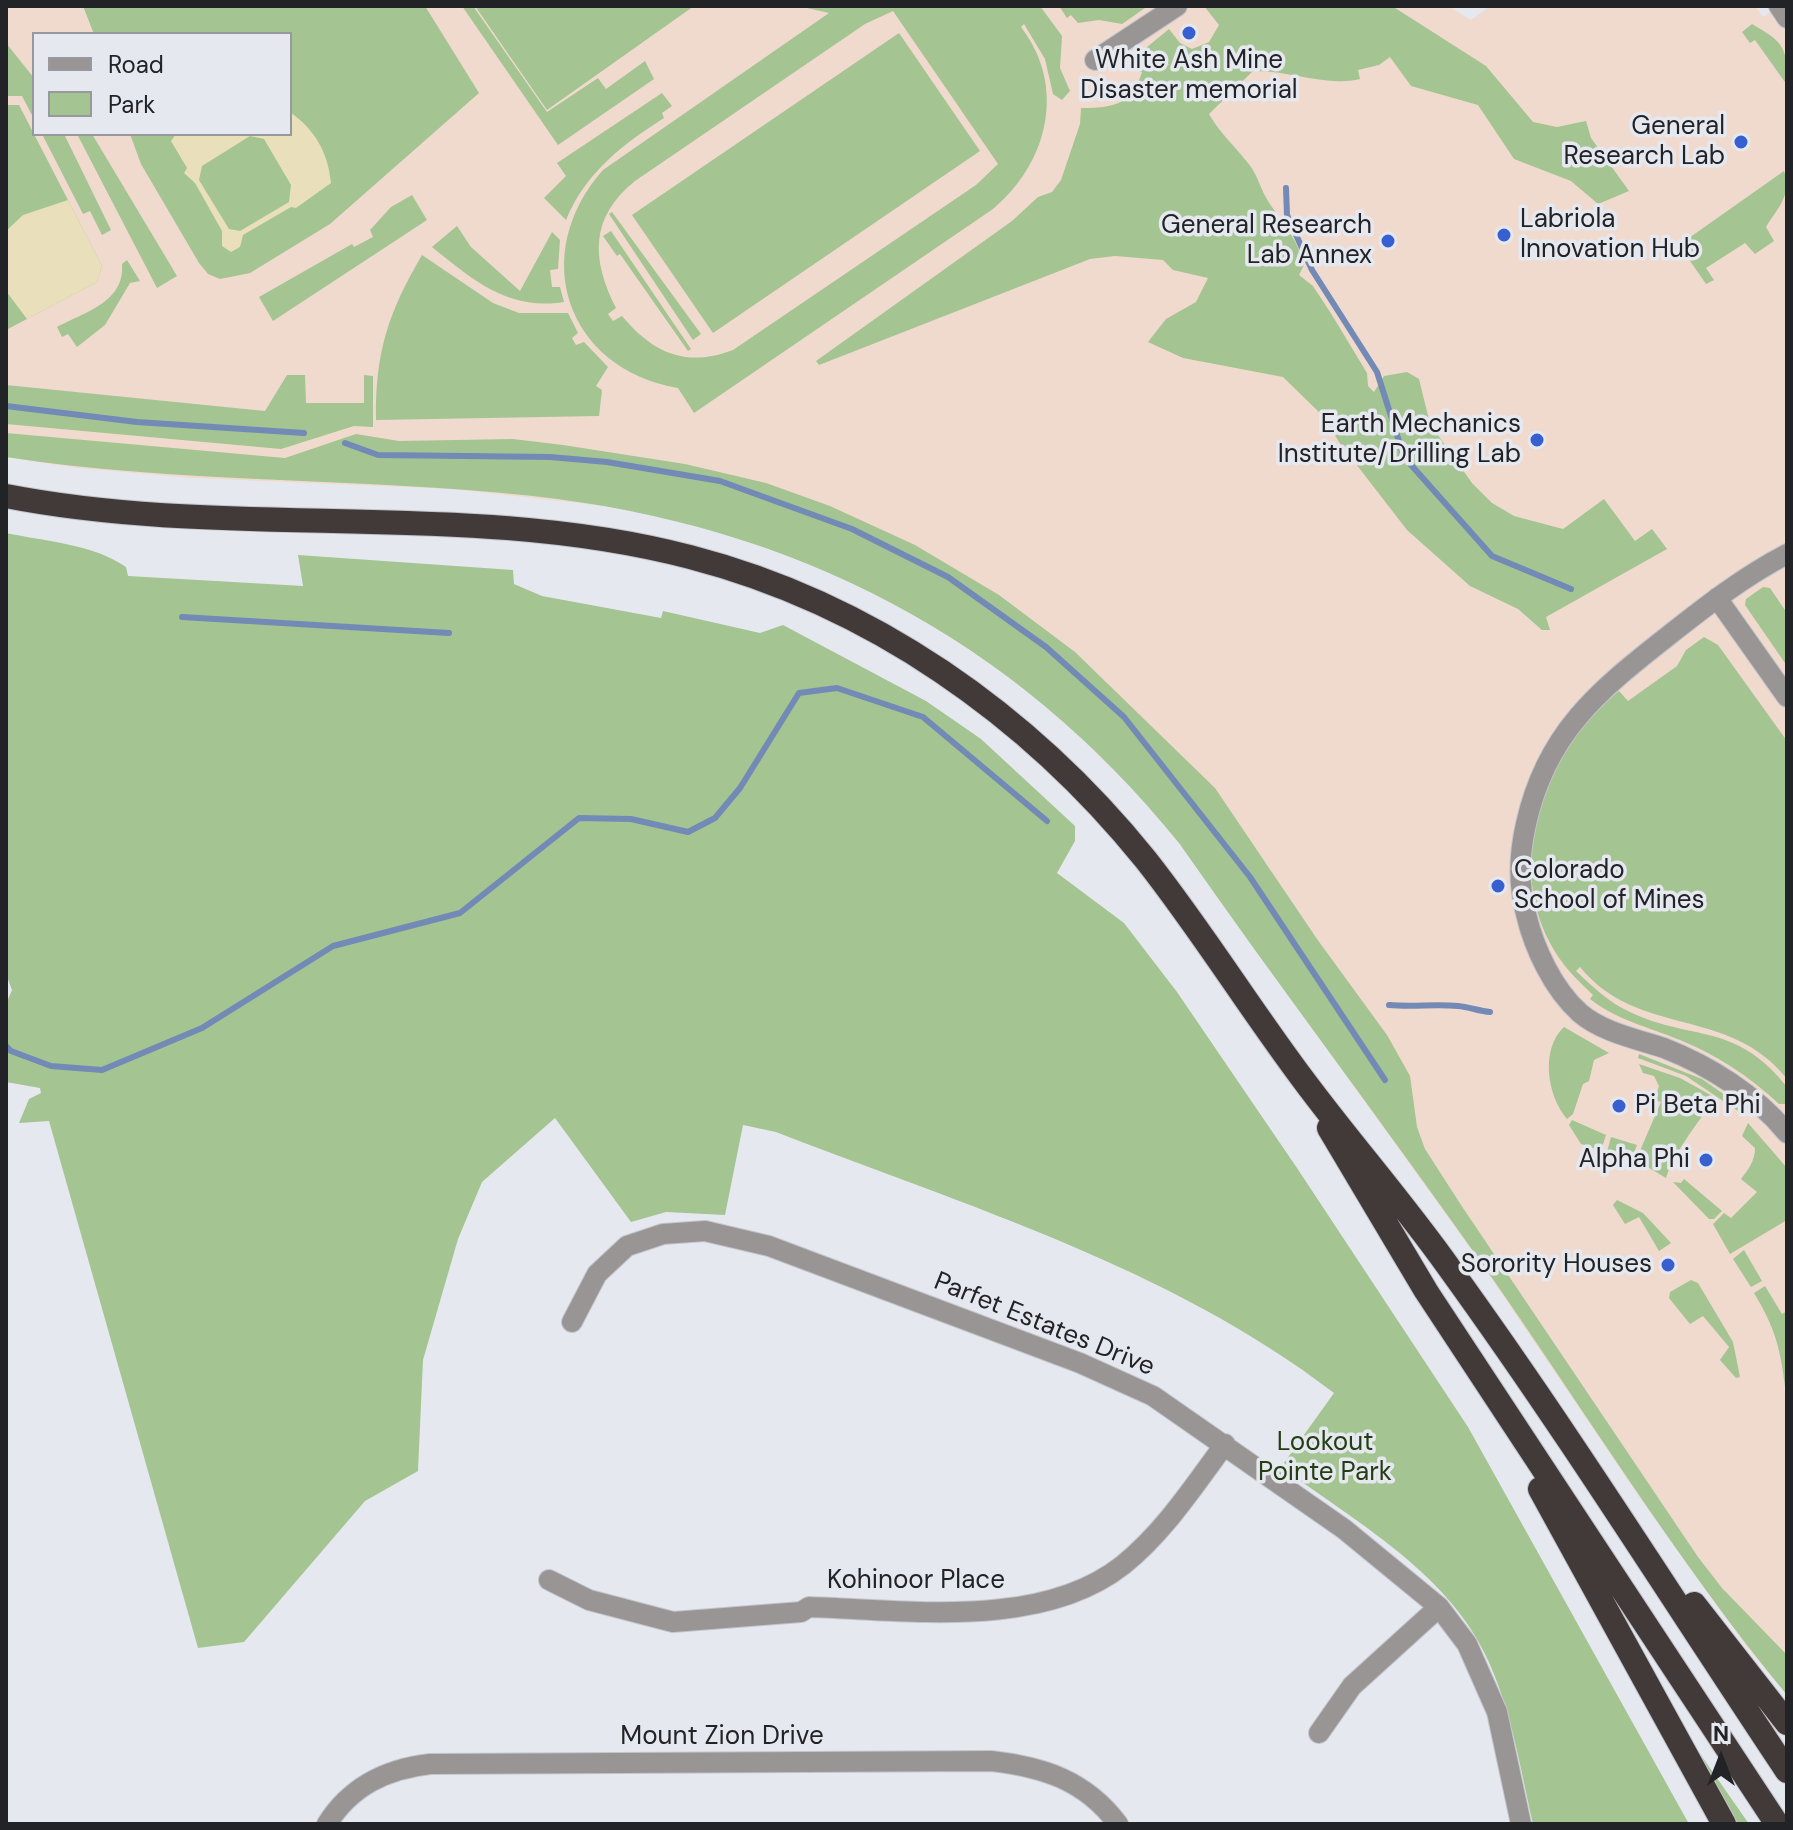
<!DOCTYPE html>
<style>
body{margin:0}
#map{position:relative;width:1793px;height:1830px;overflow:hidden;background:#e6e8f0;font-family:"DM Sans",sans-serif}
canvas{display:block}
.frame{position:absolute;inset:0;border:8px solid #222326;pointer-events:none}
.legend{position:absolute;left:32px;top:32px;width:260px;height:104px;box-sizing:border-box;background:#e6e8f0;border:2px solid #98999f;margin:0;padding:10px 14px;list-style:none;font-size:24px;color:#222326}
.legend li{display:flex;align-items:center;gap:16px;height:40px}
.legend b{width:40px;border:2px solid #98999f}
.north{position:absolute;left:1681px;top:1718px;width:80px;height:80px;-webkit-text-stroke:6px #e6e8f0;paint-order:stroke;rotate:0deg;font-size:22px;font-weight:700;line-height:32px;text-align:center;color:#222326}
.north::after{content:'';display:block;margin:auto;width:28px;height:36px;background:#222326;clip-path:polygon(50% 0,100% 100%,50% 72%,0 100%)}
</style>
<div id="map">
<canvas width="1793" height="1830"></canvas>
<div class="frame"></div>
<ul class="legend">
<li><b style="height:10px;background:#999594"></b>Road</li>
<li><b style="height:22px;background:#a4c492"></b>Park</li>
</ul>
<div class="north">N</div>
</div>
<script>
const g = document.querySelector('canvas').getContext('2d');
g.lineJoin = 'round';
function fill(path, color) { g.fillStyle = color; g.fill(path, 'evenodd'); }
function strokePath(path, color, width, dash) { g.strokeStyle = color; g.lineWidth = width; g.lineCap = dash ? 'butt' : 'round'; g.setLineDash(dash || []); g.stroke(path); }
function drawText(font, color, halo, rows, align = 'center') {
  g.font = font + ' "DM Sans",sans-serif'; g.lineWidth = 7; g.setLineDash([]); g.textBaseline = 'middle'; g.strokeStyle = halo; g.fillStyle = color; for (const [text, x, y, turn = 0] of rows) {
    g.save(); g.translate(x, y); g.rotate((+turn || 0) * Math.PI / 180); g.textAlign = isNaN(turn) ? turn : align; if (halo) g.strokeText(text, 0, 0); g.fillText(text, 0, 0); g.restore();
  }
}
const education = new Path2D(`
 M 6,6 L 1448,6 L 1471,20 L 1490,6 L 1755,6 L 1763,17 L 1779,6 L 1787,6 L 1787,1695 L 1746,1646 L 1640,1498 L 1483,1266 L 1179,843 L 1139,793 L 1091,745 L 1027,689 L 965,646 L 892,601 L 790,555 L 691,523 L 605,506 L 452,489 L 193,478 L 78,468 L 6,457 ZM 34,34 L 290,34 L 290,134 L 34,134 Z`);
const green = new Path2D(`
 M 83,6 L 425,6 L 479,93 L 330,224 L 250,273 L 220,279 L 208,274 L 199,263 L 141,164 L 130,134 L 290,134 L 290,34 L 94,34 Z
 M 462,6 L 473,6 L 547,112 L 598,78 L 606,89 L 645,61 L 654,79 L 558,145 Z
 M 475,6 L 694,6 L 547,110 Z
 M 798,6 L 1040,6 L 1062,36 L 1060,68 L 1070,91 L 1062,100 L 1053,94 L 1045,59 L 1024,24 L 1021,27 C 1067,87 1048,163 993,209 L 694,413 L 678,388 C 566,369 528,254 603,170 L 829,13 ZM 893,11 L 998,164 L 976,185 L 733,350 C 686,368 653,353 622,316 L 613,321 L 608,314 L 616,308 C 591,259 590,217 635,181 L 865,24 Z
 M 1059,6 L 1144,6 L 1145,8 L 1122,24 L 1099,20 L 1078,23 L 1071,15 L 1067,18 Z
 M 1204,6 L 1392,6 L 1486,66 L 1533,122 L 1557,127 L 1586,121 L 1591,138 L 1629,191 L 1598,204 L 1571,181 L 1514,159 L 1478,105 L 1411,86 L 1390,57 L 1379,65 L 1358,70 L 1360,79 C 1325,87 1289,70 1253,71 L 1209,114 C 1220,134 1238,149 1251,167 C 1258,177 1261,190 1268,201 C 1282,223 1298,239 1304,265 L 1299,275 L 1313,286 L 1332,315 L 1367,373 L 1368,386 L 1374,392 L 1384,376 L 1407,372 L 1419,379 L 1430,424 L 1472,483 L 1492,503 L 1514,516 L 1563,529 L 1604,499 L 1635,541 L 1652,529 L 1667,549 L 1546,617 L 1550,630 L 1542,630 L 1518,609 L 1470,586 L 1407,530 L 1339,442 L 1324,417 L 1283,377 L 1183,358 L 1148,342 L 1166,319 L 1196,302 L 1208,278 L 1173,270 L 1163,260 L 1115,256 L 1090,259 L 837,358 L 819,365 L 816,361 L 1012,221 L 1038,197 L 1052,192 L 1061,180 L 1080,124 L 1081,108 C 1115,108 1132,104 1142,72 L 1131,69 L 1134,59 L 1161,59 L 1172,67 L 1161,57 L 1135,57 L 1169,29 L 1180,43 L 1192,49 L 1209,42 L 1219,25 Z
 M 1752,24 C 1785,43 1787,47 1787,85 L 1755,40 L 1750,43 L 1742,32 Z
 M 899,33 L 980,151 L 713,333 L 632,215 Z
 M 6,43 L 34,78 L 34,119 L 22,96 L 6,96 Z
 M 662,93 L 672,106 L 662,113 L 664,118 C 623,144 585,173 566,220 L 544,198 L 566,176 L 557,163 Z
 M 6,105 L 19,105 L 102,266 L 97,282 L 6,330 Z
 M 42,134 L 64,134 L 111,230 L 102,235 L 90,211 L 83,214 Z
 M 77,134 L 92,134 L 177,276 L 157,288 Z
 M 1784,171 C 1793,195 1776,210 1766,227 L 1774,241 L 1755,254 L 1745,243 L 1706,268 L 1714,280 L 1706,284 L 1679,245 Z
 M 412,195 L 427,220 L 273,321 L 259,297 L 352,244 L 354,247 L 373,237 L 370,230 L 391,207 Z
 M 612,212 L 701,334 L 693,340 L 609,214 Z
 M 457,226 L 471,247 L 520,291 L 552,232 L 560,240 L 558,269 L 550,270 L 552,287 L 560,287 L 564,302 C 508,311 473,280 432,247 Z
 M 611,231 L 691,349 L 688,351 L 620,254 L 617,256 L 603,236 Z
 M 422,255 L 493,303 L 519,313 L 568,313 L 578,333 L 572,338 L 576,345 L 584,342 L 608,367 L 596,386 L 602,390 L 599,416 L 376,420 C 375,353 388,313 422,255 Z
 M 127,260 L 140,281 L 130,283 L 105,325 L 77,347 L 68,334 L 62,337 L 57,327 C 85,312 125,302 122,264 Z
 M 287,375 L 305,375 L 306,403 L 364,403 L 364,375 L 373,376 L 373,427 L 354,426 L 281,449 L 6,424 L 6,385 L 265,411 Z
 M 6,433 L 285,458 L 356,434 L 399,441 L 513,439 L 563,445 L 685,464 L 766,483 L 830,506 L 915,545 L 999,595 L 1075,652 L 1215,788 L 1317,939 L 1387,1035 L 1410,1076 L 1417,1127 L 1425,1149 L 1461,1205 L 1698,1557 L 1722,1588 L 1787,1655 L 1787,1695 C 1675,1559 1584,1409 1483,1265 C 1383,1123 1278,985 1179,843 C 1013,637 794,525 533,496 C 357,477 181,484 6,457 Z
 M 6,533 C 44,541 93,544 126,567 L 128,576 L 303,586 L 298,555 L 513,570 L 514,584 L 542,596 L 661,618 L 663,611 L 760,633 L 783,625 L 926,701 L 981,739 L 1075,826 L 1075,841 L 1057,873 L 1124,923 L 1177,992 L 1297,1168 L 1468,1427 L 1689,1824 L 1533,1824 C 1520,1767 1511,1707 1485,1654 C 1445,1571 1353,1520 1281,1467 L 1334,1393 C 1170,1267 966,1206 776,1132 L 743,1125 L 725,1215 L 666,1212 L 631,1222 L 555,1118 L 482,1182 L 458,1239 L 423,1360 L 418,1471 L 365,1501 L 244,1642 L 198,1648 L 49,1121 L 19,1123 L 29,1099 L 41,1093 L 40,1088 L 6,1082 L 6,1004 L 12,990 L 6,974 Z
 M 1763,587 L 1770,588 L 1787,613 L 1787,666 L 1745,605 L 1746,599 Z
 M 1704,637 L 1718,645 L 1787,741 L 1787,1079 C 1729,1005 1639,1039 1580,967 L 1576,971 C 1593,987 1608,1002 1630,1012 C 1693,1042 1735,1021 1787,1087 L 1786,1104 L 1779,1104 C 1750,1077 1717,1055 1680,1040 C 1648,1027 1617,1020 1590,999 L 1593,995 C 1576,979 1561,964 1550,943 C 1505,857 1546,747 1619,691 L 1628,701 L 1677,666 L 1686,650 Z
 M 1564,1027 L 1609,1053 L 1594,1060 L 1589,1081 L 1583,1084 L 1573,1114 L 1567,1119 C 1546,1094 1541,1048 1564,1027 Z
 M 1639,1054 L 1702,1079 L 1748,1111 L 1744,1115 L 1686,1076 L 1638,1058 Z
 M 1639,1064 L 1680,1078 L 1716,1098 C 1697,1123 1674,1153 1666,1178 L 1636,1160 L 1661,1102 L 1655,1100 L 1659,1086 L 1654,1076 L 1643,1073 Z
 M 1572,1120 L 1606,1135 L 1601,1150 L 1581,1144 L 1569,1125 Z
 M 1748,1123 L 1787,1168 L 1787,1220 L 1730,1254 L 1713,1224 L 1724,1213 L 1731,1218 L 1757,1192 L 1741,1179 C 1748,1170 1755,1161 1755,1148 L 1742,1136 Z
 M 1611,1137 L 1637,1145 L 1632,1158 L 1607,1152 Z
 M 1684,1179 L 1722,1211 L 1714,1219 L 1709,1219 L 1673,1182 L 1681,1183 Z
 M 1617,1200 L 1643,1213 L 1671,1243 L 1659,1251 L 1639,1217 L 1625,1224 L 1613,1205 Z
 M 1744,1250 L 1762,1281 L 1751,1287 L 1733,1259 Z
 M 1691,1280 L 1698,1283 L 1733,1342 L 1740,1377 L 1736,1378 L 1720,1360 L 1729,1347 L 1703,1316 L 1690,1324 L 1669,1298 L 1670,1292 Z
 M 1765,1286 L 1782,1314 L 1787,1311 L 1787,1401 C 1781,1355 1779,1334 1754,1293 Z
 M 1673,1715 L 1749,1824 L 1731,1824 Z`);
const sand = new Path2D(`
 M 290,112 C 315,130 328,152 331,183 L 296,208 L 291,207 L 243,235 L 240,247 L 231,252 L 222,246 L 222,231 L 195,183 L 184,173 L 187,168 L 171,141 L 176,134 L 290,134 ZM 250,136 L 264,139 L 291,185 L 289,202 L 240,231 L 229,229 L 199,180 L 202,166 Z
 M 68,200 L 102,266 L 97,282 L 27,319 L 6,291 L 6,231 L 23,215 Z`);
const stream = new Path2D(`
 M 1286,188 L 1287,215 L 1312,270 L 1377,372 L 1404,457 L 1492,556 L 1571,589
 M 6,406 L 137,422 L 304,433
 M 345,443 L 378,455 L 550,457 L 607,462 L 720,481 L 852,529 L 948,577 L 1046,647 L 1124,717 L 1250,877 L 1385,1080
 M 182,617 L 449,633
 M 1389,1005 C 1412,1007 1436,1004 1458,1006 C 1469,1007 1479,1011 1490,1012
 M 6,1046 L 11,1051 L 51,1066 L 102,1070 L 202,1028 L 333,946 L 460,913 L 579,818 L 631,819 L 688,832 L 715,818 L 740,788 L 799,693 L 837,688 L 923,717 L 1047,821`);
const minor = new Path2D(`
 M 1779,6 L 1787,18
 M 1095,60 L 1177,6
 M 1787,554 C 1743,577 1706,606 1668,636 C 1598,691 1546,733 1526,824 C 1519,854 1518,884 1526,914 C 1534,948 1553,989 1580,1013 C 1602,1032 1637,1039 1664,1048 C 1710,1066 1756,1095 1787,1133
 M 1717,598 L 1787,697
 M 572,1322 L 597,1274 L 627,1246 L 663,1234 L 705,1231 L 769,1246 L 1080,1363 L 1153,1396 L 1344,1529 L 1439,1607 L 1467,1644 L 1497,1712 L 1521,1824
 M 549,1580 L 589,1600 L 673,1622 L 801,1612 L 809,1607 C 907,1610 1041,1630 1123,1565 C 1164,1532 1194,1486 1225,1444
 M 1319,1733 L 1352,1686 L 1439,1607
 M 327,1824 C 351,1786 386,1769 430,1764 L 991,1761 C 1043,1767 1085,1780 1118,1824`);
const highway = new Path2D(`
 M 6,496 C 231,540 468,499 690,557 C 871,604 1029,715 1146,860 C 1202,931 1250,1009 1305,1082 C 1352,1145 1404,1204 1450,1269 C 1568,1432 1675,1603 1787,1771
 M 1329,1128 L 1426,1291 L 1777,1824
 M 1540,1489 L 1724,1824
 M 1694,1604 L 1787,1723`);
const markers = [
 [1189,33,8,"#385fd0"],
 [1741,142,8,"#385fd0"],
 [1504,235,8,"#385fd0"],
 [1388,241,8,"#385fd0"],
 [1537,440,8,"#385fd0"],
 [1498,886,8,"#385fd0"],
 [1619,1106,8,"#385fd0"],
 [1706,1160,8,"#385fd0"],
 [1668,1265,8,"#385fd0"]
];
const poiNames = [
 ["White Ash Mine",1189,61,"center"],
 ["Disaster memorial",1189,91,"center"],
 ["General",1725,127],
 ["Research Lab",1725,157],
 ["Labriola",1520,220,"left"],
 ["Innovation Hub",1520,250,"left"],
 ["General Research",1372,226],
 ["Lab Annex",1372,256],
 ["Earth Mechanics",1521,425],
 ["Institute/Drilling Lab",1521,455],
 ["Colorado",1514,871,"left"],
 ["School of Mines",1514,901,"left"],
 ["Pi Beta Phi",1635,1106,"left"],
 ["Alpha Phi",1690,1160],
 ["Sorority Houses",1652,1265]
];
const streetNames = [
 ["Parfet Estates Drive",1044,1325,22],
 ["Kohinoor Place",916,1581],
 ["Mount Zion Drive",722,1737]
];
const parkNames = [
 ["Lookout",1325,1443],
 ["Pointe Park",1325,1473]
];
fill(education, '#f0dacd');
fill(green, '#a4c492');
fill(sand, '#e9dfba');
strokePath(stream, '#728ab5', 6);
strokePath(minor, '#c3c5cc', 22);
strokePath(highway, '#c3c5cc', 26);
strokePath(minor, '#999594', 20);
strokePath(highway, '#423a39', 24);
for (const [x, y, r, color] of markers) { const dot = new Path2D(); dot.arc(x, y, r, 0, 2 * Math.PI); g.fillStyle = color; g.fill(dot); strokePath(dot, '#e6e8f0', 3); }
drawText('26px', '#222326', '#e6e8f0', poiNames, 'right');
drawText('26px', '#222326', '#e6e8f0', streetNames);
drawText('26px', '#243d12', '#e6e8f0', parkNames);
</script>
